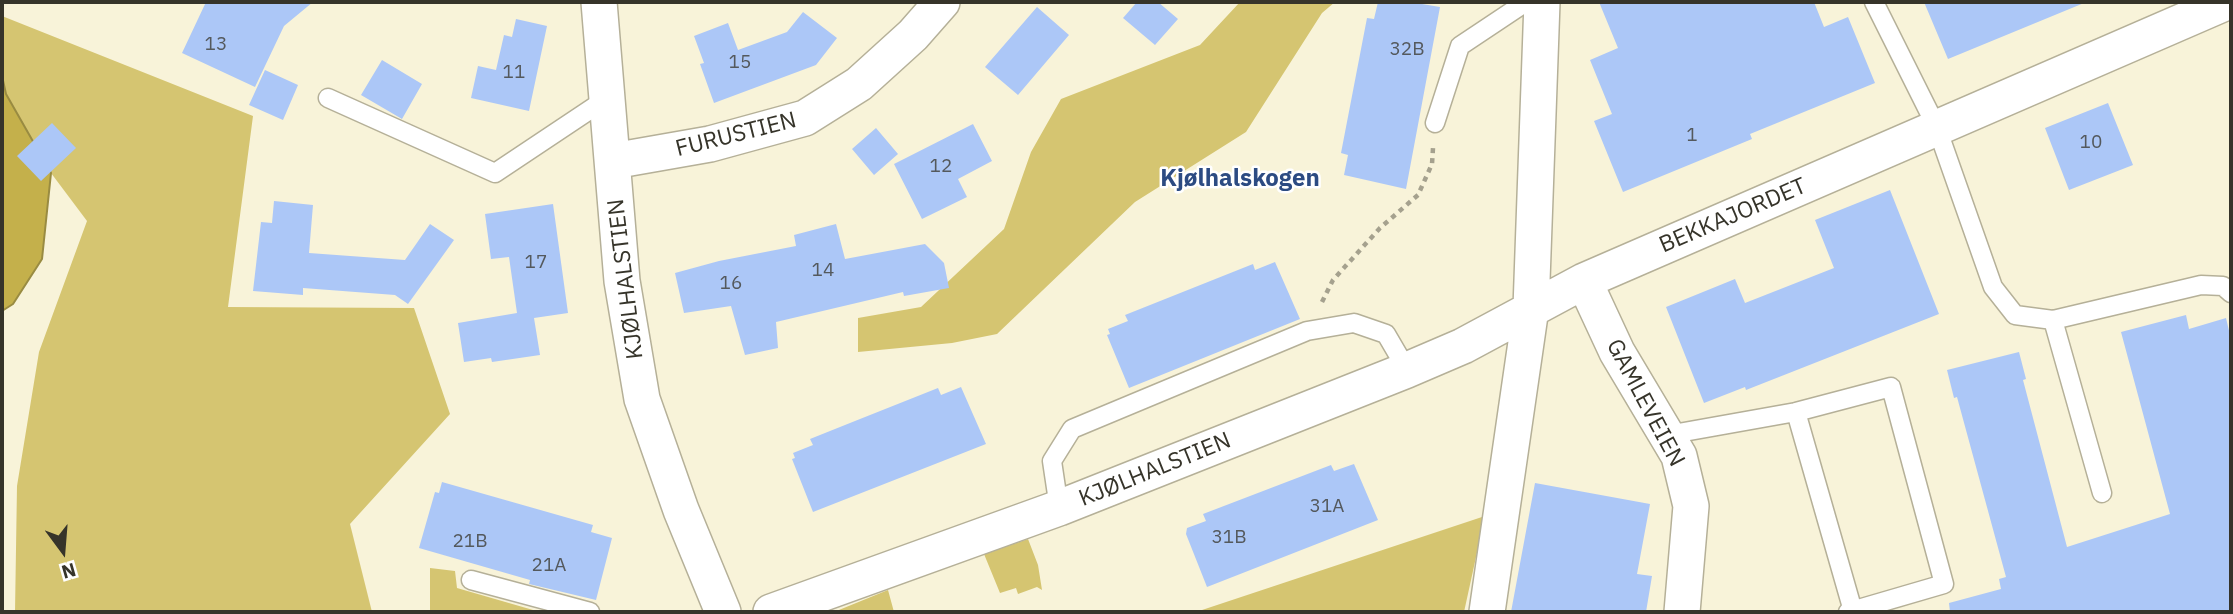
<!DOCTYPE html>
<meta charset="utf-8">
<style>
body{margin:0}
#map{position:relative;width:2233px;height:614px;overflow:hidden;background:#f8f3d9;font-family:"IBM Plex Sans",sans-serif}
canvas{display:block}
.frame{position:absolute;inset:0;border:4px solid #36342a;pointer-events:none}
.north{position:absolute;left:28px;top:516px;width:70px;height:70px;-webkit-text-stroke:5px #fff;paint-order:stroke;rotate:164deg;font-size:19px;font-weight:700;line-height:28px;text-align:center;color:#36342a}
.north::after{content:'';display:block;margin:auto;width:24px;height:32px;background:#36342a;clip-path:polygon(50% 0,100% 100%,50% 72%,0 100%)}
</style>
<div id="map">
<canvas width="2233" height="614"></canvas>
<div class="frame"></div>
<div class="north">N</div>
</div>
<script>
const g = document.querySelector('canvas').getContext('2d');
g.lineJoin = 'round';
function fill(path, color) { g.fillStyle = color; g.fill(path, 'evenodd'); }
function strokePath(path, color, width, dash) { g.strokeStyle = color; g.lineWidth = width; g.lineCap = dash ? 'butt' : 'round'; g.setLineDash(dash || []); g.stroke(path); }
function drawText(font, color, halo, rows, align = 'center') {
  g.font = font + ' "IBM Plex Sans",sans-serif'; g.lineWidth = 5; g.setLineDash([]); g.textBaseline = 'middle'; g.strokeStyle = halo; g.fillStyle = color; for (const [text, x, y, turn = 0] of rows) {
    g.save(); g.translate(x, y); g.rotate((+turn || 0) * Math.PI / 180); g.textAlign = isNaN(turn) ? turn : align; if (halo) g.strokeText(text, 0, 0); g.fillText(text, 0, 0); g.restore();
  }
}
const green = new Path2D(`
 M 1240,2 L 1335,2 L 1322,13 L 1246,132 L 1135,202 L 997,334 L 952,343 L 858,352 L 858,318 L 921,307 L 1004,229 L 1031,152 L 1061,99 L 1200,45 Z
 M 2,16 L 253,116 L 228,307 L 414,308 L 450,414 L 350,524 L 372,612 L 15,612 L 17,486 L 39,352 L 87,221 L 51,173 L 6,94 L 2,76 Z
 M 1485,516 L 1464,612 L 1196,612 Z
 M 1028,539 L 1038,565 L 1042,590 L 1037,587 L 1018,594 L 1016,588 L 1000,593 L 984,554 Z
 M 430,568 L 455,571 L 457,588 L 540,612 L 430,612 Z
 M 888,590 L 894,612 L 834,612 Z`);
const water = new Path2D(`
 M 2,76 L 6,94 L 51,173 L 42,259 L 13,304 L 2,311 Z`);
const building = new Path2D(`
 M 206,2 L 313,2 L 284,26 L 255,87 L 182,53 Z
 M 1137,2 L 1158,2 L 1178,19 L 1155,45 L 1123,18 Z
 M 1378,2 L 1410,2 L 1440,7 L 1406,189 L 1344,175 L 1348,155 L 1341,153 L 1367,18 L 1374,19 Z
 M 1599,2 L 1814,2 L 1824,27 L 1848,17 L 1875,83 L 1750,134 L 1752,139 L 1623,192 L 1594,121 L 1612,114 L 1590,60 L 1618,48 Z
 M 1924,2 L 2084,2 L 2084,3 L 1948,59 Z
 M 1037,7 L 1069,35 L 1018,95 L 985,67 Z
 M 803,12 L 837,38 L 816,65 L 714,103 L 700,64 L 704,63 L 694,36 L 728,23 L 738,50 L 787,32 Z
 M 516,19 L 547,26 L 529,111 L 471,98 L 478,66 L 496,70 L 504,35 L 512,37 Z
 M 382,60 L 422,84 L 402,119 L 361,95 Z
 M 265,70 L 298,85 L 283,120 L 249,105 Z
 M 2108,103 L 2133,165 L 2069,190 L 2045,128 Z
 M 52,123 L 76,148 L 41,181 L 17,156 Z
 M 973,124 L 992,161 L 958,179 L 967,197 L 922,219 L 894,164 Z
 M 876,128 L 898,154 L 874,175 L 852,149 Z
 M 1890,190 L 1939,314 L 1746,390 L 1745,387 L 1704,403 L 1666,307 L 1735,279 L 1745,303 L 1834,268 L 1815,220 Z
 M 274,201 L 313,205 L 309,253 L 405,260 L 430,224 L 454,240 L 408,304 L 395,295 L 303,288 L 303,295 L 253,291 L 261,222 L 272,223 Z
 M 553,204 L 568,313 L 534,318 L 540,355 L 492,362 L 491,358 L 464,362 L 458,323 L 517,313 L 509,257 L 491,259 L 485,214 Z
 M 836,224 L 845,259 L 925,244 L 944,263 L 949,288 L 904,296 L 903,292 L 776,322 L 778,348 L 745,355 L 731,306 L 684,313 L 675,273 L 719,261 L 796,246 L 794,235 Z
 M 1275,262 L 1300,319 L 1129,388 L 1107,335 L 1110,334 L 1108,329 L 1128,321 L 1125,315 L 1253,264 L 1255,270 Z
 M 2186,315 L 2189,329 L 2226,318 L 2231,339 L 2231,612 L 1950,612 L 1949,603 L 2001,589 L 1999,579 L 2006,577 L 1957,397 L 1954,398 L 1947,370 L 2019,352 L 2026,379 L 2023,380 L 2067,547 L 2170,514 L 2121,332 Z
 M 961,387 L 986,444 L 813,512 L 792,459 L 795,458 L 793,453 L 813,445 L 810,439 L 855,421 L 938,388 L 941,395 Z
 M 1354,464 L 1378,520 L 1207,587 L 1186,534 L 1187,528 L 1206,521 L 1203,514 L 1331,465 L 1334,471 Z
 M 442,482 L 593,525 L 591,532 L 612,538 L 596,600 L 529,584 L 530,580 L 419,548 L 435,492 L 439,493 Z
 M 1535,483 L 1650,504 L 1637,574 L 1652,576 L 1646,612 L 1511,612 Z`);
const path = new Path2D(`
 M 1322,302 L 1333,280 L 1380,228 L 1418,195 L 1432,164 L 1433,148`);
const service = new Path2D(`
 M 1874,2 L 1937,128 L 1993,287 L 2015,315 L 2053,320 L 2201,285 L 2223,286 L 2231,293
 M 328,98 L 495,173 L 606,99
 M 1435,123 L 1460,46 L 1526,2
 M 2053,320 L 2102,493
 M 1796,412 L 1853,611
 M 1667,435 L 1796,412 L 1891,387 L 1944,584 L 1848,612
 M 1059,508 L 1052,461 L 1072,429 L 1307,331 L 1354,323 L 1386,334 L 1407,370
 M 471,580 L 590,612`);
const minor = new Path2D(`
 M 599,2 L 622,281 L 642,399 L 681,510 L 723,612
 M 613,161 L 710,144 L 805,118 L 859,84 L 913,35 L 942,2
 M 1584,281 L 1617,352 L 1679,456 L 1691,506 L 1682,612
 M 771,612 L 1059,508 L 1407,370 L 1463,346 L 1584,281 L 2227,2
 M 1487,612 L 1531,308 L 1542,2`);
const numberNames = [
 ["13",216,45],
 ["32B",1407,50],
 ["15",740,63],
 ["11",514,73],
 ["1",1692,136],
 ["10",2091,143],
 ["12",941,167],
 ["17",536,263],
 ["14",823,271],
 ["16",731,284],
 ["31A",1327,507],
 ["31B",1229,538],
 ["21B",470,542],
 ["21A",549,566]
];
const streetNames = [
 ["FURUSTIEN",736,135,-14],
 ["BEKKAJORDET",1733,216,-23],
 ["KJØLHALSTIEN",626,279,-97],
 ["GAMLEVEIEN",1645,403,62],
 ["KJØLHALSTIEN",1155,470,-22]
];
const neighbourhoodNames = [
 ["Kjølhalskogen",1240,179]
];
fill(green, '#d5c571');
fill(water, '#c4b04b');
strokePath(water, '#998b41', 2);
fill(building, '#acc7f7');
strokePath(service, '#b5b098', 21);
strokePath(minor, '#b5b098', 38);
strokePath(path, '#a5a18e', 4.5, [5, 5]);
strokePath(service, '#fff', 18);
strokePath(minor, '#fff', 35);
drawText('19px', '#54595d', null, numberNames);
drawText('23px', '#36342a', '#fff', streetNames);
drawText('bold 24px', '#2c4b82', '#fff', neighbourhoodNames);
</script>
